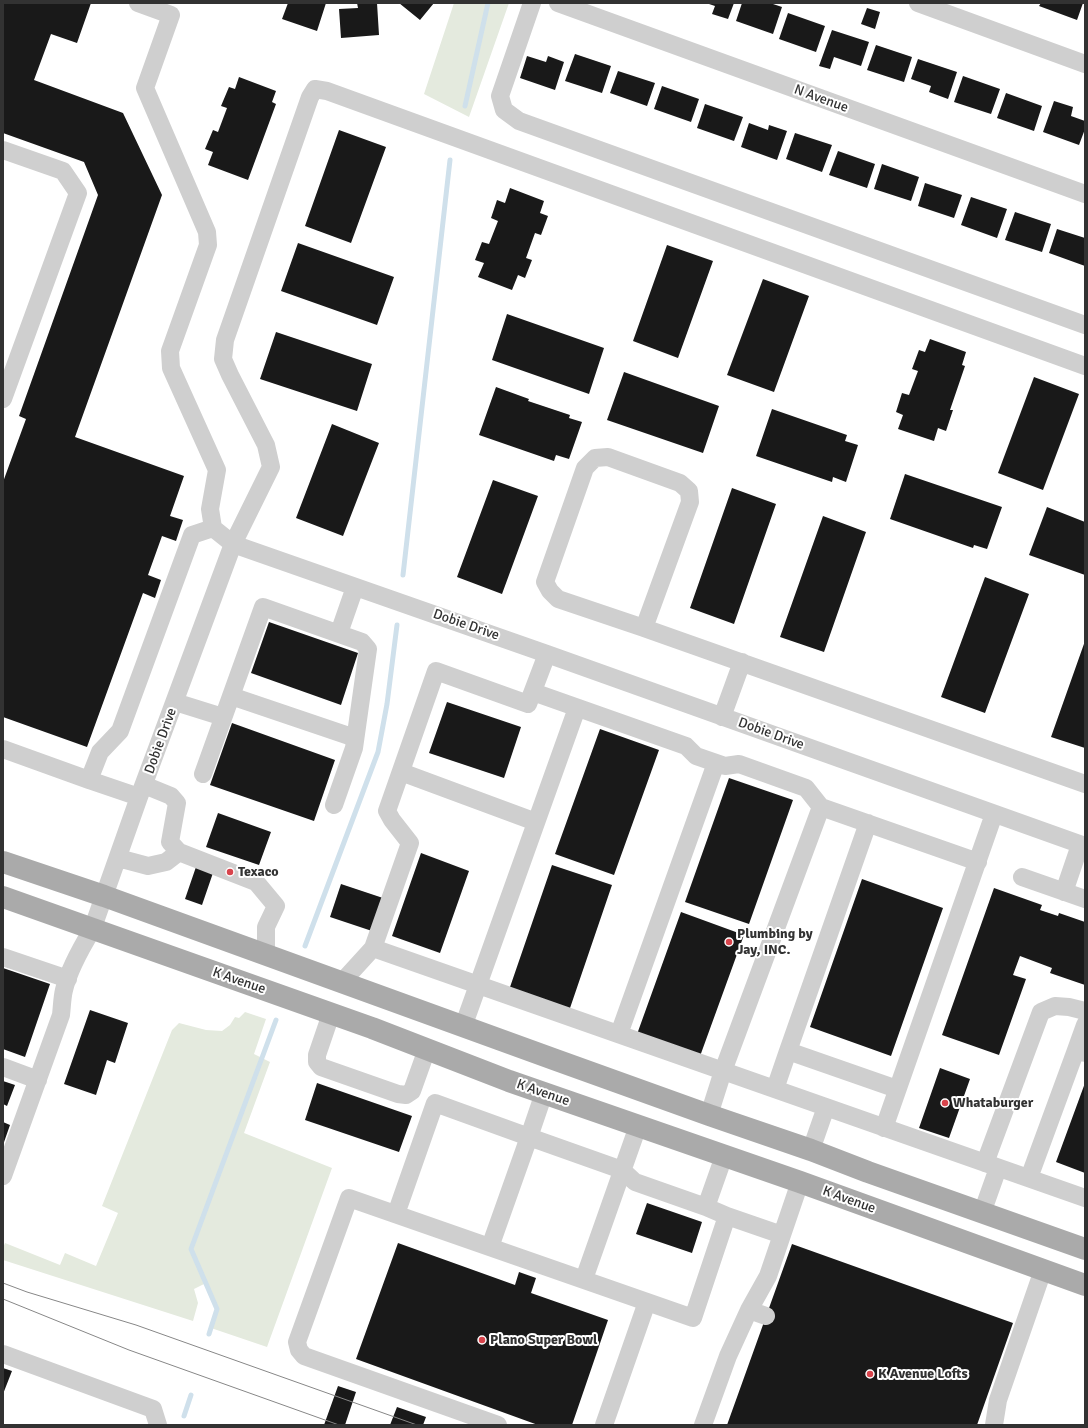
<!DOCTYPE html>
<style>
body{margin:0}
#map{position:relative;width:1088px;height:1428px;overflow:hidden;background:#fff;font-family:Signika,sans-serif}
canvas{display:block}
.frame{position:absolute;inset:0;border:4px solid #323232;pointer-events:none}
</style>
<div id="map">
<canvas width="1088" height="1428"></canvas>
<div class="frame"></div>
</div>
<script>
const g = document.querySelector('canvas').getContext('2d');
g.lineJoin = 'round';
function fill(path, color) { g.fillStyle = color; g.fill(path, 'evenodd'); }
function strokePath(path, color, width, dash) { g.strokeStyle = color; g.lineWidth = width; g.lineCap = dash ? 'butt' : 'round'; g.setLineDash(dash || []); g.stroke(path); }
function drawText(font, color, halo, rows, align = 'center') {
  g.font = font + ' Signika,sans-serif'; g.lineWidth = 4; g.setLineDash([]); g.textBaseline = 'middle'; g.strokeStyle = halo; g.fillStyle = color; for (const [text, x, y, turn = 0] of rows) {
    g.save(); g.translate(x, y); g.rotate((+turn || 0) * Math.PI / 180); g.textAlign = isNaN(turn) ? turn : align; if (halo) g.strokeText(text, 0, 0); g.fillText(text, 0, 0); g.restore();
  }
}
const green = new Path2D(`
 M 454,3 L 509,3 L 469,117 L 424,94 Z
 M 245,1012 L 266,1019 L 254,1054 L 270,1062 L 244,1133 L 332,1168 L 267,1347 L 211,1328 L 217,1309 L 206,1283 L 194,1289 L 198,1303 L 193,1321 L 3,1260 L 3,1248 L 5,1243 L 60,1265 L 65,1253 L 96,1266 L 118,1213 L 102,1206 L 172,1030 L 179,1023 L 206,1030 L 222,1031 L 230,1025 L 235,1017 L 239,1018 Z`);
const stream = new Path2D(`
 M 465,106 L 488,3
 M 403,575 L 450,160
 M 305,946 L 378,752 L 387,704 L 397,625
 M 209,1334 L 217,1309 L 191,1249 L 276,1020
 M 184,1416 L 191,1395`);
const building = new Path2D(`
 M 3,3 L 91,3 L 77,43 L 51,34 L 34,80 L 123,113 L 162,195 L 75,437 L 184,476 L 170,516 L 183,520 L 176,541 L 162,536 L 148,575 L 161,580 L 155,598 L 143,593 L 87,747 L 3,717 L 3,482 L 26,419 L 19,416 L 98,195 L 84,162 L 3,133 Z
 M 288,3 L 326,3 L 317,31 L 282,19 Z
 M 357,3 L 377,3 L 379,35 L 341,38 L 339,9 L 358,8 Z
 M 399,3 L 434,3 L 420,20 Z
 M 706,3 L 734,3 L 728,19 L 712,14 L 715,6 Z
 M 742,3 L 770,3 L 782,7 L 773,34 L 736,21 Z
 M 1041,3 L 1083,3 L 1077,20 L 1039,6 Z
 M 867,8 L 880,12 L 875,29 L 861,24 Z
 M 788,13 L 825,26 L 816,52 L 779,39 Z
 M 832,30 L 869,42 L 861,66 L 834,57 L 830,69 L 819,66 Z
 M 876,45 L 912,57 L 904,82 L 867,70 Z
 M 575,54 L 611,66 L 602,93 L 565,81 Z
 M 527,56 L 546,62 L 548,56 L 564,62 L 555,90 L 520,78 Z
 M 918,59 L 957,72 L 948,99 L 929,92 L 931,86 L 911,79 Z
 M 618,71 L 655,83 L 647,106 L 610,93 Z
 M 963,76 L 1000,89 L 991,114 L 954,102 Z
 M 239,77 L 276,91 L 272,102 L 276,104 L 248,180 L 208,165 L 213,152 L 205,149 L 213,130 L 218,132 L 227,108 L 221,106 L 229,87 L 235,89 Z
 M 662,86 L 699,99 L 691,122 L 654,109 Z
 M 1006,93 L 1042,106 L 1034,131 L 997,118 Z
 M 1054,101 L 1073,107 L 1071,116 L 1085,121 L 1085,129 L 1079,145 L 1043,132 Z
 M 705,104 L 743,117 L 734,141 L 697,128 Z
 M 749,123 L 768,130 L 769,125 L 787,131 L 777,160 L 741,147 Z
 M 339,130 L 386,147 L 351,243 L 305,226 Z
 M 795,133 L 832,145 L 822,172 L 786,159 Z
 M 838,151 L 875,164 L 867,188 L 829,175 Z
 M 882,164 L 919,177 L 911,201 L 874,189 Z
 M 925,183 L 962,195 L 954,218 L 918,206 Z
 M 510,188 L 544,201 L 540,213 L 548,216 L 541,235 L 535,233 L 526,258 L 532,260 L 525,278 L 518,275 L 512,290 L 478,277 L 484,263 L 475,260 L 482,242 L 489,244 L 498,221 L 491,218 L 497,200 L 505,203 Z
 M 971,197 L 1007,209 L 997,238 L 961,225 Z
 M 1015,212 L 1051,224 L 1042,252 L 1005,240 Z
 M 1057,229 L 1085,238 L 1085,266 L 1049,253 Z
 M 298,243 L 394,277 L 377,325 L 281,291 Z
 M 667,245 L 713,261 L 678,358 L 633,341 Z
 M 763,279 L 809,296 L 774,392 L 727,375 Z
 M 507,314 L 604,348 L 589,394 L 492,360 Z
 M 276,332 L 372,364 L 357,411 L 260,379 Z
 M 930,339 L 966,352 L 962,365 L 965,366 L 950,410 L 953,410 L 946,431 L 938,428 L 934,441 L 898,429 L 903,415 L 896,412 L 902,393 L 909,395 L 918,371 L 912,369 L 919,350 L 925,352 Z
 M 624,372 L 719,406 L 703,453 L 607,420 Z
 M 1034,377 L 1079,394 L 1043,490 L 998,473 Z
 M 496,387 L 529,399 L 528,401 L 570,415 L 569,418 L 582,422 L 569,459 L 556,455 L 554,461 L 479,435 Z
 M 772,409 L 847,435 L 845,441 L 858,445 L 846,482 L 833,477 L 832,482 L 756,456 Z
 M 332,424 L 379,443 L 343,536 L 296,518 Z
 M 905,474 L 1002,507 L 987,549 L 974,545 L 973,548 L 890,519 Z
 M 493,480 L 538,496 L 502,594 L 457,577 Z
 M 732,488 L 776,504 L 734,624 L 690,608 Z
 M 1047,507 L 1085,522 L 1085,575 L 1029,555 Z
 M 823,516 L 866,532 L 824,652 L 780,637 Z
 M 985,577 L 1029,594 L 985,713 L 941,697 Z
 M 269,622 L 358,653 L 341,705 L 251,673 Z
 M 1085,641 L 1085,748 L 1051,737 Z
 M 447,702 L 521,727 L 504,778 L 429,753 Z
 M 232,723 L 335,760 L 314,821 L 210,785 Z
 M 600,729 L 659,750 L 614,875 L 555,854 Z
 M 729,778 L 793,800 L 749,924 L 685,902 Z
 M 218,813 L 271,832 L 259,865 L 206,847 Z
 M 421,853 L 469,871 L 440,953 L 392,936 Z
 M 197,864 L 214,870 L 202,905 L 185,899 Z
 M 552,865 L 612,885 L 569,1011 L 509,990 Z
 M 862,879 L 943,908 L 891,1056 L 810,1027 Z
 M 341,884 L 383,898 L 372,931 L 330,917 Z
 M 994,888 L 1042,905 L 1040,910 L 1058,916 L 1059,913 L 1085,922 L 1085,985 L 1050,973 L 1052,968 L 1020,956 L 1013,975 L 1026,979 L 999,1055 L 942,1035 Z
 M 681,912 L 744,935 L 699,1059 L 636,1037 Z
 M 3,968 L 50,984 L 25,1057 L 3,1049 Z
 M 90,1010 L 128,1023 L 115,1063 L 107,1060 L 96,1095 L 64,1084 Z
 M 940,1068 L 970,1079 L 949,1138 L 919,1128 Z
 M 3,1081 L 15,1085 L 7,1106 L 3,1104 Z
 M 317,1083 L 412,1116 L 399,1152 L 305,1120 Z
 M 1085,1083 L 1085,1173 L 1056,1162 Z
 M 3,1122 L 10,1125 L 3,1145 Z
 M 647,1203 L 702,1222 L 692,1253 L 636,1234 Z
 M 398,1243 L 515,1285 L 519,1272 L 536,1278 L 531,1293 L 608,1320 L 572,1425 L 538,1425 L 356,1359 Z
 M 792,1244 L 1013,1323 L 977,1425 L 727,1425 Z
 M 3,1368 L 12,1371 L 3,1394 Z
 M 338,1386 L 356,1392 L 345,1425 L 324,1425 Z
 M 397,1407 L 426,1417 L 423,1425 L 390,1425 Z`);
const minor = new Path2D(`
 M 138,3 L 171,15 L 145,88 L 207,232 L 208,245 L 170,351 L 171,368 L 217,470 L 210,509 L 213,528 L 233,544 L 271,467 L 266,445 L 230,375 L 223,359 L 225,340 L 310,97 L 315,89 L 327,91 L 1085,366
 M 532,3 L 500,96 L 504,110 L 519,121 L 1085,325
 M 558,3 L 1085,194
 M 918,3 L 1085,64
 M 3,150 L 63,171 L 78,193 L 3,399
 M 608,457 L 680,483 L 689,491 L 690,502 L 644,628 L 558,599 L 550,591 L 545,582 L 585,468 L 595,458 Z
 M 644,628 L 1085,784
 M 339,633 L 355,587
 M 547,654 L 528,704 L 436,671 L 387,811 L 392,820 L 410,843 L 373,948 L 1085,1198
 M 533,692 L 686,746 L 696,756 L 725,766 L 739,764 L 806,788 L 821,807 L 978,862
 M 231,696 L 355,738
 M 175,702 L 223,717
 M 722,717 L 742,662
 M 3,749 L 89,780 L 100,752 L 120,731 L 192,535 L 213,528
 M 401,772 L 536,822
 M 203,774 L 263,607 L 362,642 L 368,649 L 354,748 L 334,805
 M 89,780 L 139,797
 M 144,785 L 171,796 L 177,803 L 170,842 L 179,852 L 256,882 L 276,906 L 266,927 L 266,955
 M 868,823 L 788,1051 L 897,1089
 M 118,858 L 148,866 L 166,862 L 179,852
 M 1022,877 L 1085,899
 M 1064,892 L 1080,845
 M 3,957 L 68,979
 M 342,982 L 373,948
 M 331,1014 L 317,1055 L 317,1062 L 321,1067 L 398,1094 L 406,1095 L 412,1091 L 427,1049
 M 1085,1025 L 1076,1050 L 1085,1053
 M 463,1027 L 577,708
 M 619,1034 L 716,763
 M 3,1067 L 38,1080
 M 775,1089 L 788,1051
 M 709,1115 L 723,1071 L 821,807
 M 884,1128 L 994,814
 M 811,1150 L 826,1107
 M 985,1163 L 1041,1012 L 1055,1006 L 1069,1007 L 1085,1011
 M 3,1176 L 61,1015 C 62,1007 62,998 64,990 C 69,969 81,948 92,930 L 139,797 L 233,544 L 547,654 L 1085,846
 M 1029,1178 L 1076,1050
 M 706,1207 L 724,1156
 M 982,1213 L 998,1168
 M 396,1214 L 435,1103 L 529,1137 L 544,1093
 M 727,1216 L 782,1235
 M 490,1247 L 529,1137 L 622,1170 L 635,1182 L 706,1207 L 727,1216 L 693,1318 C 578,1279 464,1237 349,1198 L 297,1342 L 299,1350 L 304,1356 L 498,1425
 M 584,1279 L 638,1126
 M 749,1310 L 766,1316
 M 3,1354 L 153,1409 L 158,1425
 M 604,1425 L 647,1302
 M 703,1425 L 728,1356 L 749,1310 L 768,1276 L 800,1182
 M 994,1425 L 998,1400 L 1043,1270`);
const major = new Path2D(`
 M 3,862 L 104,896 L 556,1060 L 709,1115 L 811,1150 L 868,1172 L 1085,1249
 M 3,897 L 372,1028 L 509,1081 L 800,1182 L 1085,1285`);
const tram = new Path2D(`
 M 3,1283 L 27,1292 L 136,1325 L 417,1425
 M 3,1299 L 129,1350 L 339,1425`);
const markers = [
 [230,872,4,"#d8444c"],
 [729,942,4,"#d8444c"],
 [945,1103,4,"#d8444c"],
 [482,1340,4,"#d8444c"],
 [870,1374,4,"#d8444c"]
];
const streetNames = [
 ["N Avenue",821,99,20],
 ["Dobie Drive",466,625,19],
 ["Dobie Drive",771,734,20],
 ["Dobie Drive",161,741,-70],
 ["K Avenue",239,981,19],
 ["K Avenue",543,1093,19],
 ["K Avenue",849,1200,20]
];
const poiNames = [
 ["Texaco",238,872],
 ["Plumbing by",737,934],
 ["Jay, INC.",737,950],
 ["Whataburger",953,1103],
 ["Plano Super Bowl",490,1340],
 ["K Avenue Lofts",878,1374]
];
fill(green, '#e4eade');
strokePath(stream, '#cfe0eb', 5);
fill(building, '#191919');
strokePath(minor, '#cfcfcf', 18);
strokePath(major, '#aaa', 22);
strokePath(tram, '#878787', 1);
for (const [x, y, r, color] of markers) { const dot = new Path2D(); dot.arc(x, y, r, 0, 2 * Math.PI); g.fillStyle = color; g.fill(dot); strokePath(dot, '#fff', 1.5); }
drawText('14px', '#323232', '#fff', streetNames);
drawText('bold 14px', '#323232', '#fff', poiNames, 'left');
</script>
